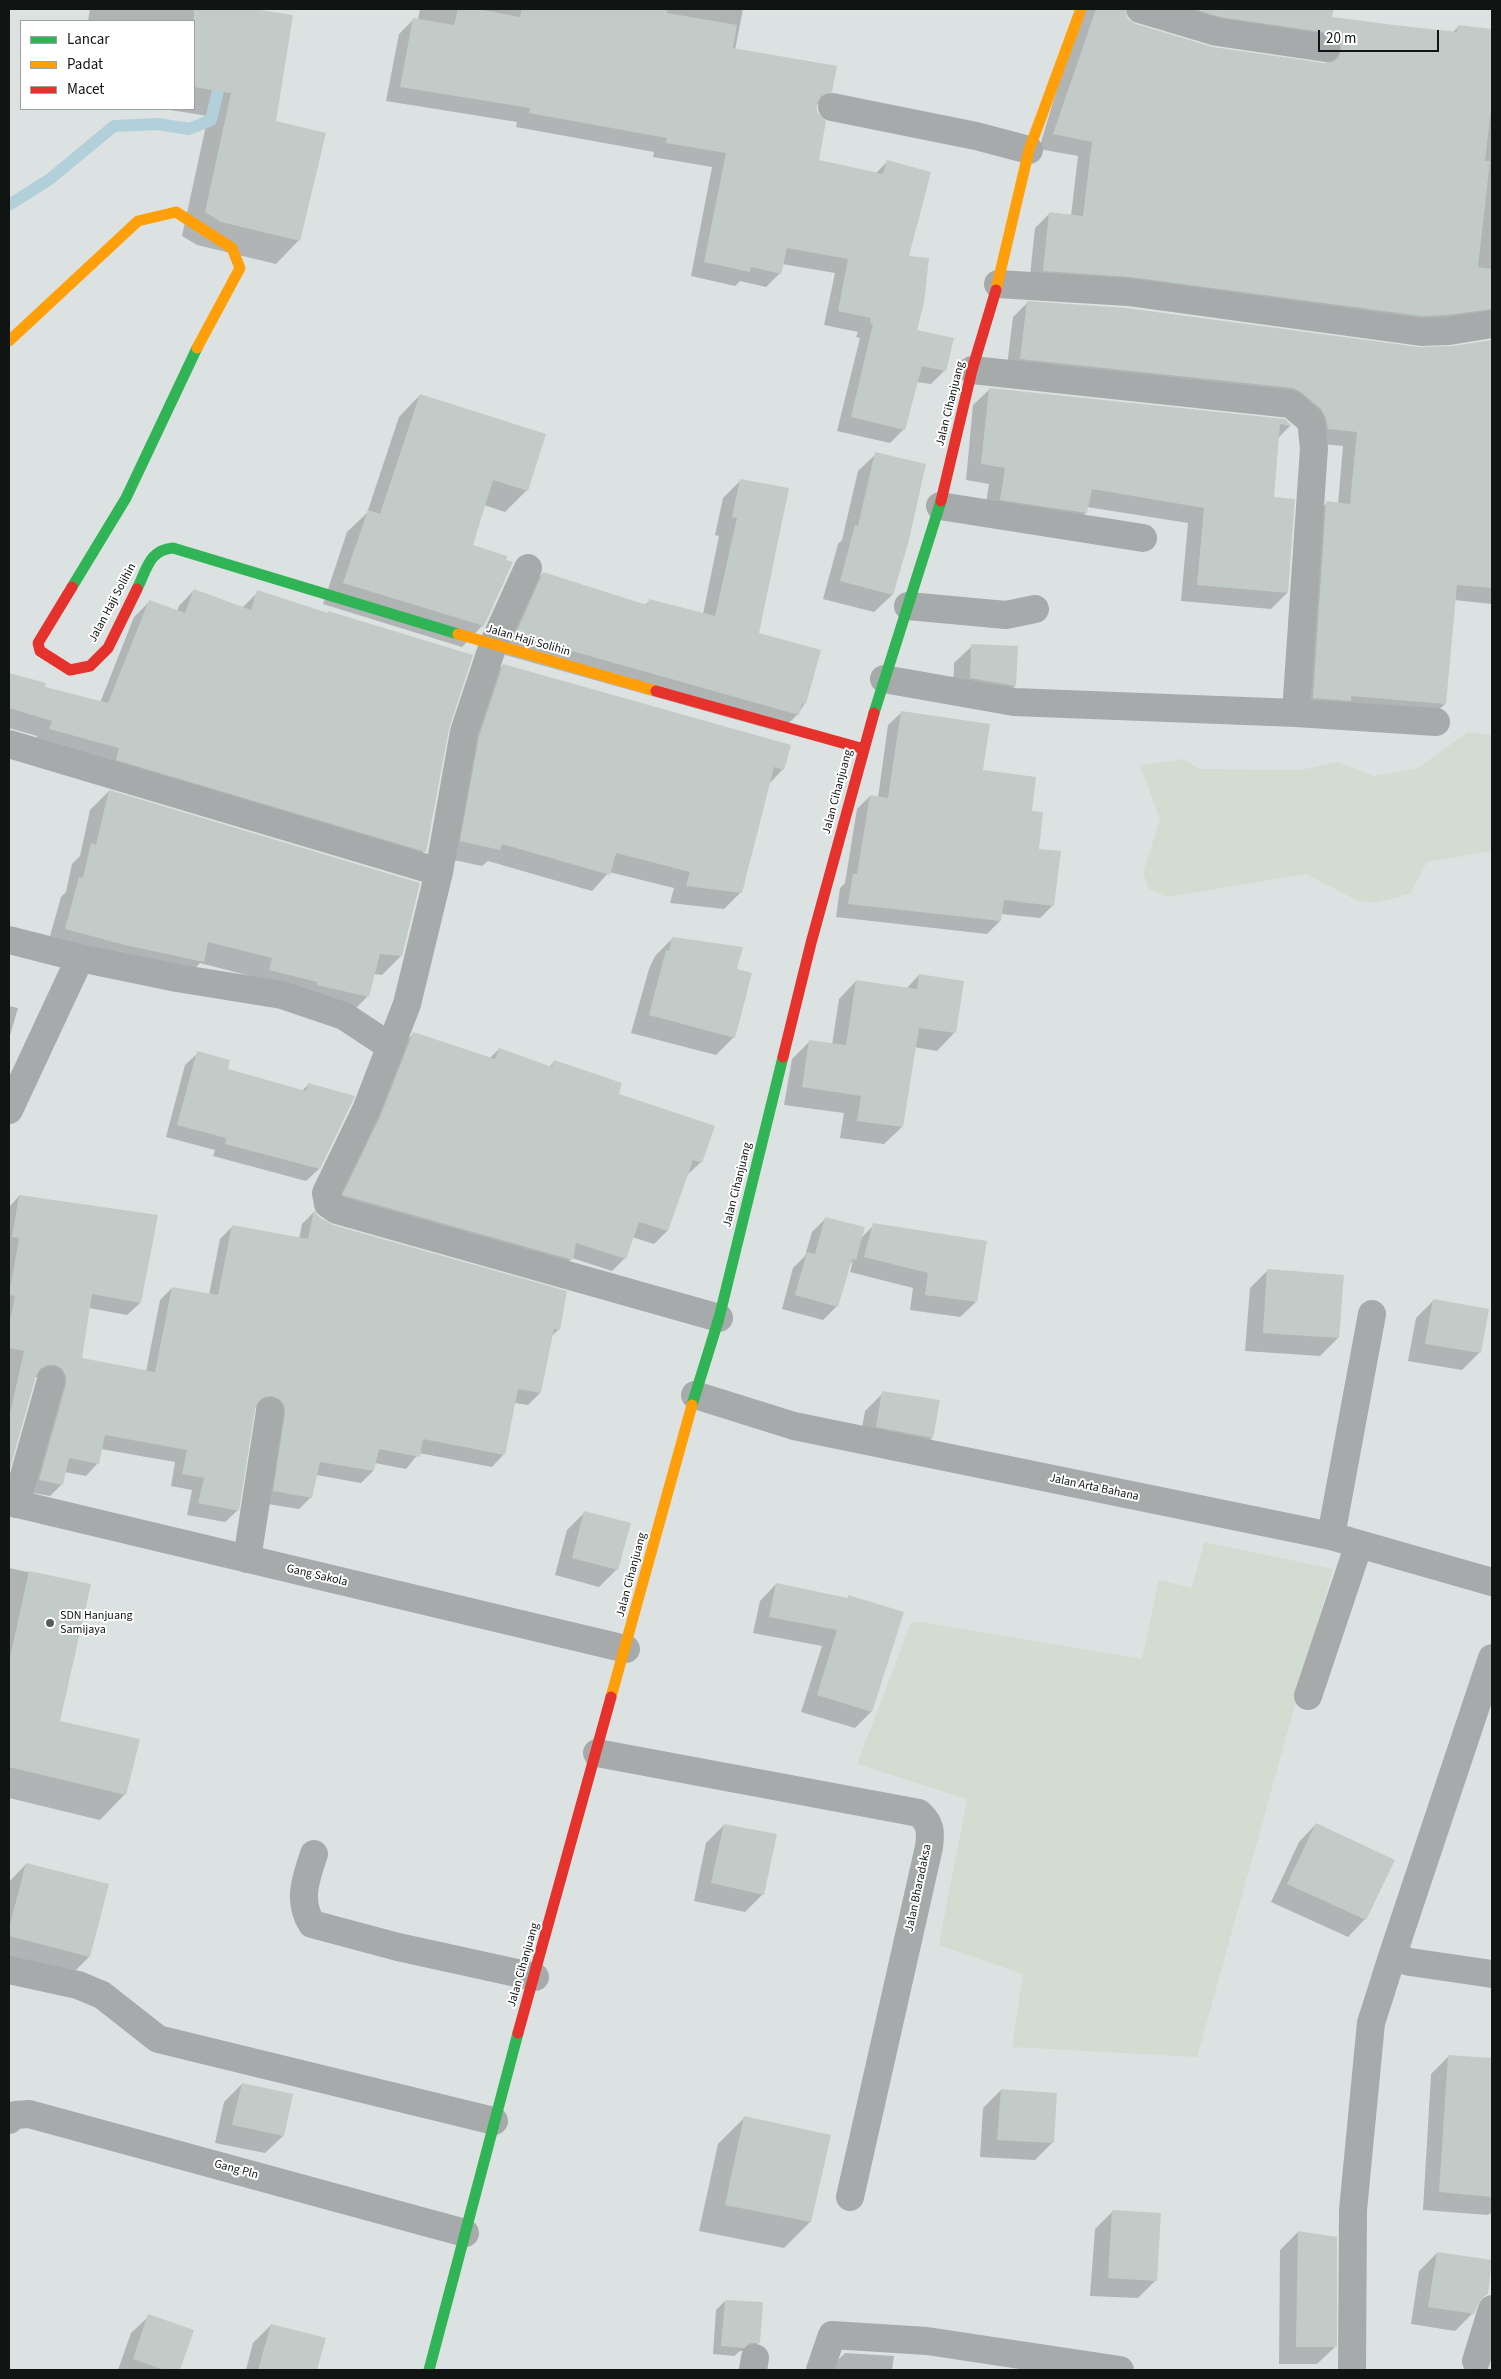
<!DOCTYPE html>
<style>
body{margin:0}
#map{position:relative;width:1501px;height:2379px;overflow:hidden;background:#dce2e1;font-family:"Source Sans 3",sans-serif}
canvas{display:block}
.frame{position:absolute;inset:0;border:10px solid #101413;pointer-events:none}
.legend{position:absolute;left:20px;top:20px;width:175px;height:90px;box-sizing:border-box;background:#fff;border:1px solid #9fa1a1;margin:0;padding:6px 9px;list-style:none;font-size:15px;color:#101413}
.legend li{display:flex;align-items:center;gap:10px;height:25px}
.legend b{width:25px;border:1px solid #9fa1a1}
.scale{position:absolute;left:1318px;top:30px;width:121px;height:22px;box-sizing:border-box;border:2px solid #101413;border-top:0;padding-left:6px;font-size:15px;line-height:18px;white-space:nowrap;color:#101413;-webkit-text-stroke:4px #fff;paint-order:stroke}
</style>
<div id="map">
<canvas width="1501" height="2379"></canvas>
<div class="frame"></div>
<ul class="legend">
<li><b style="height:6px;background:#30b455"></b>Lancar</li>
<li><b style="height:6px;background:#ff9f0a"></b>Padat</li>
<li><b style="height:6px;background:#e5322d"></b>Macet</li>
</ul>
<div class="scale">20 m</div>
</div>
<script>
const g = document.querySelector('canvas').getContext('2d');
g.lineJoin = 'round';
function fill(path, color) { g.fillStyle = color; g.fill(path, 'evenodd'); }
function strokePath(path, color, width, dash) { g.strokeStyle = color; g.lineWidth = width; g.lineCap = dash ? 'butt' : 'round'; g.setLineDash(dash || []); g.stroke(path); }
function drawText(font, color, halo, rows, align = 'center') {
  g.font = font + ' "Source Sans 3",sans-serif'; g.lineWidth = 4; g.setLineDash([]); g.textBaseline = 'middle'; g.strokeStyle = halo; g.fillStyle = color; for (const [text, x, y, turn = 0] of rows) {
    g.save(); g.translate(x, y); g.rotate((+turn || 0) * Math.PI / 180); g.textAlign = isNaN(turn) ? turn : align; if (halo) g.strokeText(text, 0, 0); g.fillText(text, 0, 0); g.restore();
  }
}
const green = new Path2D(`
 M 1468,732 L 1492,735 L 1492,851 L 1427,862 L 1410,894 L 1374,903 L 1356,900 L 1306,874 L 1167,897 L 1149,889 L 1143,873 L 1160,819 L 1140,765 L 1184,759 L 1199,769 L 1301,770 L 1338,762 L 1374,776 L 1418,768 Z
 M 1204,1542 L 1333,1569 L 1197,2057 L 1012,2047 L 1023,1974 L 939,1945 L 967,1799 L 857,1764 L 911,1623 L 921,1622 L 1142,1659 L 1159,1580 L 1192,1588 Z`);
const shadow = new Path2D(`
 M 90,9 L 249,9 L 299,240 L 276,264 L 197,245 L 182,236 L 208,116 L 164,109 L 194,109 L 194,21 L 88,21 Z
 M 420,9 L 743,9 L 735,50 L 831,91 L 816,106 L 817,161 L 876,173 L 888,161 L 908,257 L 916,331 L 945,370 L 931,384 L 916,382 L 904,429 L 890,443 L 837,431 L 860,338 L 856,337 L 858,332 L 824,325 L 835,273 L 782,264 L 780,273 L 766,287 L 740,281 L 735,286 L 691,276 L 712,167 L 653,157 L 654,152 L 516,127 L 517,122 L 386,101 L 399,34 L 414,19 L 418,20 Z
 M 1081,9 L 1124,9 L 1127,20 L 1135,25 L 1214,49 L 1327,64 L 1327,58 L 1132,9 L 1333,9 L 1331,18 L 1452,33 L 1459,26 L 1492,30 L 1492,334 L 1407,330 L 1029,285 L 1035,228 L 1050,213 L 1071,216 L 1078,156 L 1039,149 Z
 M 1027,303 L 1419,349 L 1452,348 L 1492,341 L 1492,604 L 1454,600 L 1445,704 L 1430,718 L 1299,713 L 1312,517 L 1327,503 L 1338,504 L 1343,446 L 1313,443 L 1286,406 L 1006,374 L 1013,317 Z
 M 990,389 L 1284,420 L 1290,426 L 1278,438 L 1272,498 L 1287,593 L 1271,609 L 1181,601 L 1188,523 L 1087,507 L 1086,513 L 1070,529 L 984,515 L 989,484 L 966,480 L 973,405 Z
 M 420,395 L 545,435 L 526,491 L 505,512 L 484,505 L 471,546 L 483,625 L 462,647 L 323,604 L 347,532 L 367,513 L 399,417 Z
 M 876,454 L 892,595 L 874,612 L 823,599 L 838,544 L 842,540 L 858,471 Z
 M 741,480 L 758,634 L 805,703 L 798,714 L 780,732 L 498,653 L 525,591 L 543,573 L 644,606 L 650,600 L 703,614 L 719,536 L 715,535 L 723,498 Z
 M 194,590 L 242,608 L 258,592 L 424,851 L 409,866 L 35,744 L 37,736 L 9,728 L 9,674 L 45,684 L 44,688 L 100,703 L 134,617 L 149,602 L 177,612 L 179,606 Z
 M 972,646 L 1015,686 L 997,704 L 953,696 L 954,663 Z
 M 503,665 L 783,769 L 769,784 L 741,892 L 724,909 L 670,903 L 674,888 L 609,872 L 592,891 L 488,861 L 482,866 L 444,858 L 487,682 Z
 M 902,712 L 981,771 L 1031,812 L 1037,850 L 1053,905 L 1040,918 L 1001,914 L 1000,921 L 987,934 L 836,917 L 840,888 L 845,883 L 857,809 L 870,796 L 878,798 L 888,725 Z
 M 109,791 L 401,956 L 382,975 L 374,974 L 368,996 L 349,1015 L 254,977 L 200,963 L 184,980 L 47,947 L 61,897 L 66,892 L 72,864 L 80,856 L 90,810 Z
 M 673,938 L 735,970 L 734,1037 L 716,1055 L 631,1033 L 649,969 L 655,956 Z
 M 919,975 L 954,1033 L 937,1051 L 914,1047 L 902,1127 L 884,1144 L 840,1138 L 844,1113 L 784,1105 L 792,1059 L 810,1041 L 832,1045 L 839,999 L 856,981 L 906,989 Z
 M 9,1006 L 18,1008 L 9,1039 Z
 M 414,1033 L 490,1058 L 499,1049 L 549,1067 L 555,1061 L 701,1162 L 687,1175 L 667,1231 L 654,1244 L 632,1237 L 625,1258 L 612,1271 L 572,1258 L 559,1273 L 331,1208 L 401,1046 Z
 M 198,1053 L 226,1070 L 302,1091 L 308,1085 L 353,1097 L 319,1169 L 306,1181 L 213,1156 L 215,1150 L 166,1137 L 185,1065 Z
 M 19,1196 L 157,1216 L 140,1303 L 127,1315 L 89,1308 L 80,1359 L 146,1372 L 160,1300 L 172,1288 L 209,1295 L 220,1239 L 233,1226 L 299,1239 L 302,1224 L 314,1212 L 318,1218 L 332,1226 L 559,1329 L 551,1337 L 540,1393 L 528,1405 L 514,1403 L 504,1454 L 492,1467 L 419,1453 L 406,1469 L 375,1463 L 373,1471 L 361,1483 L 316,1475 L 311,1497 L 299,1509 L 262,1503 L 259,1407 L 253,1408 L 238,1510 L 225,1522 L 187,1515 L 192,1490 L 171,1486 L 175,1462 L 101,1449 L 98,1463 L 86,1476 L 65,1472 L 62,1484 L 50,1496 L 28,1492 L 42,1377 L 34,1377 L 9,1468 L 9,1207 Z
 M 826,1218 L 861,1238 L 874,1225 L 976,1302 L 960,1317 L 910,1310 L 913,1288 L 850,1272 L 853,1261 L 848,1266 L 837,1306 L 823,1320 L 782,1309 L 793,1268 L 805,1256 L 812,1232 Z
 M 1268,1270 L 1338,1338 L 1320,1356 L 1245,1351 L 1250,1288 Z
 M 1433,1301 L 1480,1352 L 1462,1370 L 1408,1361 L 1416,1318 Z
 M 883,1393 L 938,1401 L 932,1438 L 914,1456 L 859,1444 L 865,1411 Z
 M 585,1512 L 617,1569 L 599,1587 L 555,1575 L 567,1530 Z
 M 9,1568 L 89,1585 L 59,1722 L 125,1794 L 100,1820 L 9,1798 Z
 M 776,1584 L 847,1599 L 849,1597 L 902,1613 L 871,1712 L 855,1728 L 801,1712 L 822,1646 L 753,1633 L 760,1601 Z
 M 1316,1824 L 1365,1919 L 1348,1937 L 1271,1902 L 1299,1842 Z
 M 724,1825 L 763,1894 L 745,1912 L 694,1901 L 706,1843 Z
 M 26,1864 L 89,1957 L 71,1975 L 9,1959 L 9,1882 Z
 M 1449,2056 L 1492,2060 L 1492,2212 L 1488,2215 L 1423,2210 L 1431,2074 Z
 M 242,2084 L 283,2136 L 265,2153 L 215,2143 L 224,2102 Z
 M 1001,2090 L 1053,2142 L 1035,2160 L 980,2157 L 983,2108 Z
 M 744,2118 L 829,2136 L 810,2222 L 784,2248 L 699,2231 L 718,2144 Z
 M 1113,2211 L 1156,2280 L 1138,2298 L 1090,2296 L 1095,2229 Z
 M 1298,2232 L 1335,2347 L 1317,2364 L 1279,2364 L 1280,2250 Z
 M 1437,2253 L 1486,2294 L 1478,2302 L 1473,2313 L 1455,2331 L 1411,2324 L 1419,2271 Z
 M 725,2301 L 758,2343 L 750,2352 L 740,2351 L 734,2356 L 713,2354 L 716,2310 Z
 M 149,2316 L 192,2330 L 179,2370 L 118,2370 L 131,2333 Z
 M 271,2325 L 324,2339 L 316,2370 L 246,2370 L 253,2343 Z
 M 845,2353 L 894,2356 L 892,2370 L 828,2370 Z`);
const stream = new Path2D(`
 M 9,205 L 50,179 L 114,126 L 158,124 L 189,129 L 211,120 L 222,74`);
const building = new Path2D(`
 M 194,9 L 253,9 L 293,15 L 276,121 L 326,133 L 300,241 L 221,222 L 205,212 L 231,93 L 194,87 Z
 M 458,9 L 478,9 L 520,17 L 522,9 L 668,9 L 667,13 L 737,25 L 733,48 L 837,66 L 832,92 L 821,96 L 817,104 L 817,112 L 826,121 L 819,160 L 883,174 L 887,160 L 931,172 L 909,256 L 929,258 L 924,303 L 917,330 L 954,338 L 946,371 L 922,366 L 905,430 L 851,417 L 873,324 L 870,323 L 871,318 L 838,311 L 848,259 L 787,248 L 781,274 L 751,267 L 750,272 L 704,262 L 726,153 L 666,143 L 667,138 L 529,113 L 530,108 L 400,87 L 413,18 L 454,25 Z
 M 1096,9 L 1125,9 L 1128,19 L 1136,24 L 1213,47 L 1324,63 L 1332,62 L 1338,58 L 1341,51 L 1340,42 L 1336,36 L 1329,33 L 1220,17 L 1194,9 L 1334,9 L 1332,17 L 1394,25 L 1457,32 L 1458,25 L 1492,29 L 1492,100 L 1485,161 L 1490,161 L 1478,267 L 1492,269 L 1492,309 L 1447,315 L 1422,316 L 1130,277 L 1043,271 L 1049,212 L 1083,216 L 1092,142 L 1053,134 Z
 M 1027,301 L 1126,308 L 1419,347 L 1452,346 L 1492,340 L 1492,588 L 1457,585 L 1446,704 L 1351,696 L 1351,701 L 1313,698 L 1326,501 L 1350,504 L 1357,432 L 1328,429 L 1326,419 L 1321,409 L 1301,392 L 1293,388 L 1020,359 Z
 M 989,388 L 1285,419 L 1292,426 L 1280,424 L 1274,497 L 1295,499 L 1288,593 L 1197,585 L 1204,508 L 1092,489 L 1087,513 L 1000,500 L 1005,468 L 981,464 Z
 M 420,394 L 546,434 L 528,491 L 493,480 L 473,545 L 507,556 L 506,560 L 513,562 L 484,626 L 343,583 L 368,510 L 380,514 Z
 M 875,452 L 926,464 L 909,540 L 893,595 L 840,581 L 855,525 L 858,526 Z
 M 740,479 L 789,488 L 759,633 L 821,650 L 806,704 L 802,703 L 799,715 L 515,635 L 543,572 L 647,605 L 649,599 L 715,616 L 737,518 L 732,517 Z
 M 194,589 L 251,610 L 257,590 L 328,613 L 328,611 L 473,655 L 449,729 L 426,852 L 116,760 L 119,748 L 49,729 L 52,721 L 9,708 L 9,673 L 46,683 L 45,687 L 108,703 L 149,600 L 185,613 Z
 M 971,644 L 1018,646 L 1016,686 L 970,678 Z
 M 503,664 L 791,745 L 784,770 L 774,767 L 742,893 L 686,886 L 690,872 L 616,853 L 610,875 L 502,844 L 500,850 L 460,841 L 479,736 Z
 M 901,711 L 990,724 L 983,770 L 1036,777 L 1032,811 L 1043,812 L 1039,849 L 1061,851 L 1054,906 L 1004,900 L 1001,921 L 848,904 L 853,874 L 857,874 L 870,795 L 888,798 Z
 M 109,790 L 420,883 L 402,956 L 380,954 L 369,997 L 317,985 L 317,982 L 269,970 L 272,958 L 208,942 L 204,962 L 125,945 L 65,929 L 79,877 L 83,878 L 91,843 L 96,845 Z
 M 672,937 L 743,947 L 737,969 L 752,973 L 735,1038 L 649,1015 L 666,950 L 669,951 Z
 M 919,974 L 964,981 L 956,1033 L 919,1028 L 903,1127 L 857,1121 L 861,1096 L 802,1087 L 809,1040 L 846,1045 L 856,980 L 917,989 Z
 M 413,1032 L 495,1059 L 499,1048 L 552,1067 L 554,1060 L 622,1083 L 619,1094 L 715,1126 L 702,1163 L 693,1160 L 668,1231 L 639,1222 L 626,1259 L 576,1243 L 573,1260 L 342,1195 L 380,1117 Z
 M 197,1051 L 230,1060 L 228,1069 L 306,1091 L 308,1083 L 355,1096 L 320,1169 L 225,1144 L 226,1138 L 177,1125 Z
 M 19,1195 L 158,1215 L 141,1303 L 92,1294 L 82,1358 L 155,1372 L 172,1287 L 218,1295 L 232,1225 L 308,1239 L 314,1210 L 319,1217 L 333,1225 L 567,1291 L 560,1330 L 554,1329 L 541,1393 L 518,1389 L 505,1455 L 423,1439 L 420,1457 L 379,1449 L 374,1471 L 320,1462 L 312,1498 L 273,1491 L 285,1413 L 284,1405 L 279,1399 L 272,1396 L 264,1397 L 258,1402 L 255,1409 L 239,1511 L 198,1503 L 204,1478 L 182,1474 L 187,1450 L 105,1435 L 99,1464 L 69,1458 L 63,1485 L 39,1480 L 66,1384 L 66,1376 L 62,1369 L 56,1365 L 48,1365 L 40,1369 L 36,1376 L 9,1472 L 9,1418 L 24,1351 L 9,1348 L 9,1325 L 15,1296 L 9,1295 L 19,1238 L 12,1237 Z
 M 825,1217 L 865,1227 L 856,1260 L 852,1259 L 838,1307 L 795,1295 L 807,1252 L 815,1254 Z
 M 873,1223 L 987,1241 L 977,1302 L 925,1295 L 928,1273 L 864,1257 Z
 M 1267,1269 L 1344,1275 L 1339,1338 L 1263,1333 Z
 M 1433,1299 L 1489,1309 L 1481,1353 L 1425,1344 Z
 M 882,1391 L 940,1400 L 933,1438 L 876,1427 Z
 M 584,1511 L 631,1523 L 618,1570 L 572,1558 Z
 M 29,1571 L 91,1584 L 60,1721 L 140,1739 L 126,1795 L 9,1767 L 9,1662 Z
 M 776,1583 L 848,1598 L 848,1595 L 904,1612 L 872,1712 L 817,1695 L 837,1630 L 769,1617 Z
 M 1316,1823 L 1395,1860 L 1366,1920 L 1287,1884 Z
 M 724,1824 L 777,1834 L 764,1895 L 711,1883 Z
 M 26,1863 L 109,1884 L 90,1957 L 9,1936 L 9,1928 Z
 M 1448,2055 L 1492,2058 L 1492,2197 L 1439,2192 Z
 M 242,2083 L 293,2094 L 284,2136 L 232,2125 Z
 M 1001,2089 L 1057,2093 L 1054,2143 L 997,2140 Z
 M 744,2116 L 831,2135 L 811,2222 L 725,2205 Z
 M 1112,2210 L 1161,2213 L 1157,2281 L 1108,2278 Z
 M 1298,2231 L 1337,2237 L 1337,2347 L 1296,2347 Z
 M 1437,2252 L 1492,2260 L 1488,2294 L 1481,2298 L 1474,2314 L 1428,2307 Z
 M 725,2300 L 763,2302 L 760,2343 L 750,2343 L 744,2348 L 721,2346 Z
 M 148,2314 L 194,2330 L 180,2370 L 164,2370 L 133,2359 Z
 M 271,2324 L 326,2338 L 317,2370 L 258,2370 Z`);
const street = new Path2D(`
 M 1140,9 L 1217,32 L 1326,48
 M 832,107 L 976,136 L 1029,150
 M 998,284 L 1128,292 L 1421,332 L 1449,331 L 1492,324
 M 972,370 L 1291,404 L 1311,421 L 1314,448 L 1296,713
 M 940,506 L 1143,538
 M 908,606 L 1006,615 L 1035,609
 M 884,679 L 1014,702 L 1296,713 L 1436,722
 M 9,744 L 439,872 L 464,732 L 493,645 L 528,568
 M 439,872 L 407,1004 L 366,1110 L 326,1193 L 328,1204 L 337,1210 L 719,1318
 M 9,940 L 80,958 L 177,978 L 282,995 L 344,1016 L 391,1047
 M 9,1110 L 80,958
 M 695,1395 L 794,1426 L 1331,1536 L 1492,1582
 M 9,1502 L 626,1649
 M 16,1504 L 51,1380
 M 1331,1536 L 1372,1314
 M 247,1559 L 270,1411
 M 1492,1658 L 1392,1957 L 1410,1962 L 1492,1974
 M 1308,1696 L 1359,1544
 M 597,1753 L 919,1813 C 931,1824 931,1832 929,1847 L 850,2197
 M 314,1854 C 306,1878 297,1901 312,1924 L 398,1947 L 535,1977
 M 9,1970 L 78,1985 L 102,1995 L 158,2039 L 494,2121
 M 9,2120 L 15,2115 L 29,2114 L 465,2233
 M 1476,2361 L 1492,2309
 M 753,2370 L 755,2358
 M 820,2370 L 832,2335 L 927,2341 L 1120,2370
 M 1352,2370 L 1353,2210 L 1366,2075 L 1371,2023 L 1392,1957`);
const fast = new Path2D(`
 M 72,587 L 126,498 L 197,348
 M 137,589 C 147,569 149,550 173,548 L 458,634
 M 874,713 L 941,501
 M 692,1405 L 719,1318 L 783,1057
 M 429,2370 L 518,2033`);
const slow = new Path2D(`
 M 996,290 L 1029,150 L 1081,9
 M 9,341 L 138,221 L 176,212 L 232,248 L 240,268 L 197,348
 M 458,634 L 656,691
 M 611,1697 L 692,1405`);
const jam = new Path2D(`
 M 941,501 L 972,370 L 996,290
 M 72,587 L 38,643 L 40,651 L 70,670 L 90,666 L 108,648 L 137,589
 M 656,691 L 864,749
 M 783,1057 L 811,943 L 874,713
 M 518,2033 L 611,1697`);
const markers = [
 [50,1623,5,"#575c5b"]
];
const streetNames = [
 ["Jalan Cihanjuang",951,404,-76],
 ["Jalan Haji Solihin",113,603,-62],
 ["Jalan Haji Solihin",528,641,16],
 ["Jalan Cihanjuang",838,792,-75],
 ["Jalan Cihanjuang",738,1185,-76],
 ["Jalan Arta Bahana",1094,1488,12],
 ["Jalan Cihanjuang",632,1575,-75],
 ["Gang Sakola",317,1576,13],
 ["Jalan Bharadaksa",919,1888,-78],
 ["Jalan Cihanjuang",524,1965,-74],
 ["Gang Pln",236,2170,15]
];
const poiNames = [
 ["SDN Hanjuang",60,1616],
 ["Samijaya",60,1630]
];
fill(green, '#d2dcd1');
fill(shadow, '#0003');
strokePath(stream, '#b1d0d9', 12);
fill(building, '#c2cbc7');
strokePath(street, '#a6aaaa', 28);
strokePath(fast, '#30b455', 11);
strokePath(slow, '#ff9f0a', 11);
strokePath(jam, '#e5322d', 11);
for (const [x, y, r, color] of markers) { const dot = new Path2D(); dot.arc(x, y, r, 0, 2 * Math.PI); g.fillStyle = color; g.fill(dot); strokePath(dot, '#fff', 2); }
drawText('12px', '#101413', '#fff', streetNames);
drawText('12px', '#101413', '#fff', poiNames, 'left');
</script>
